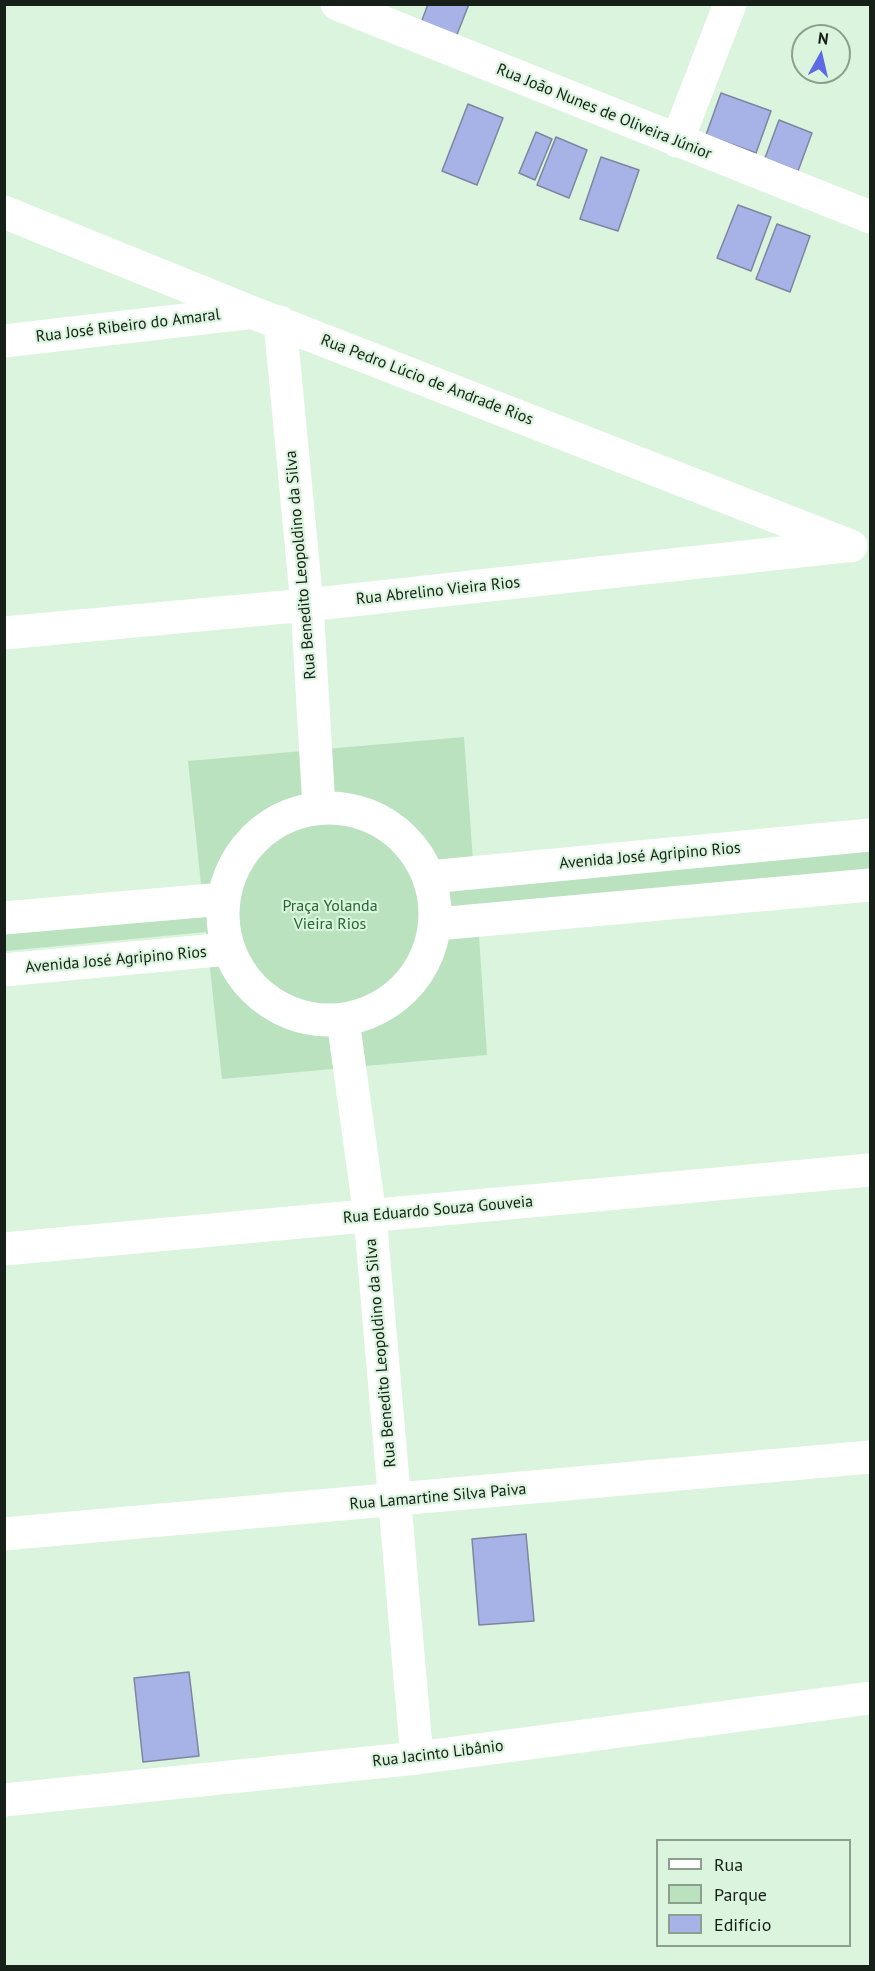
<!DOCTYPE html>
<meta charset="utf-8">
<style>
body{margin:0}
#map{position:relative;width:875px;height:1971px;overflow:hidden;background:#daf4dd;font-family:"PT Sans",sans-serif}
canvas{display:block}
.frame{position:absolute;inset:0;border:6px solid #172018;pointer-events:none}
.legend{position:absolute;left:656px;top:1839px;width:195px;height:108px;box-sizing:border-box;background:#daf4dd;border:2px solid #8c9f8e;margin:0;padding:8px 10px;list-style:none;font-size:18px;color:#172018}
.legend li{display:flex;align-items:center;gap:12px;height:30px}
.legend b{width:30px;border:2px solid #8c9f8e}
.north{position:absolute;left:791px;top:24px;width:60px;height:60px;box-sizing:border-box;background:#daf4dd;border:2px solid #8c9f8e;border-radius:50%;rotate:8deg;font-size:16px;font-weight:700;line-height:24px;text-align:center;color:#172018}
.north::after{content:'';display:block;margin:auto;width:21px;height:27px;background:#5d6ae1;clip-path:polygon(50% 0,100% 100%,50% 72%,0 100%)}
</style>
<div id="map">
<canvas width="875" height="1971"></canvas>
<div class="frame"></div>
<ul class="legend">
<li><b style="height:8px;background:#fff"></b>Rua</li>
<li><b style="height:16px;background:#bae2be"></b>Parque</li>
<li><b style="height:16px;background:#a7b3e7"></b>Edifício</li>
</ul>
<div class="north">N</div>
</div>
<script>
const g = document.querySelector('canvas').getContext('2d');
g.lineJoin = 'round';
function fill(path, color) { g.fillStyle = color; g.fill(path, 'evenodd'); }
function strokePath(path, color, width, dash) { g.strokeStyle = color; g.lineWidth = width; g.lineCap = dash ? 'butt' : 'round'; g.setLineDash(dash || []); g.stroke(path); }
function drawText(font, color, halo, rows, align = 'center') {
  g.font = font + ' "PT Sans",sans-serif'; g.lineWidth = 4.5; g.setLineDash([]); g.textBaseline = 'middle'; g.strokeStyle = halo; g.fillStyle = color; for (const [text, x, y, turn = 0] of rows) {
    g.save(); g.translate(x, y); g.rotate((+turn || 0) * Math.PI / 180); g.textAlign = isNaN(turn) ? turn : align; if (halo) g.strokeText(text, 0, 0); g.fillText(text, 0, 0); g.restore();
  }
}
const green = new Path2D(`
 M 464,737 L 475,888 L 870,851 L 870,869 L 477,907 L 487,1055 L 222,1079 L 206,932 L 5,951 L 5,932 L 204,913 L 188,761 Z`);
const building = new Path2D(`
 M 428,4 L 469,4 L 456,37 L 421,23 Z
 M 721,93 L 771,111 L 756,153 L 706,135 Z
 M 468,104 L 503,118 L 477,185 L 442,171 Z
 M 779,120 L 812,133 L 798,171 L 765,158 Z
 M 536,132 L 552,139 L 535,180 L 519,173 Z
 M 556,137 L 587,150 L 569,198 L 537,185 Z
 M 601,157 L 639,170 L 618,231 L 580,219 Z
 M 738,205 L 771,217 L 751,271 L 717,258 Z
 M 777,224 L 810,236 L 790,292 L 756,279 Z
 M 526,1534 L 534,1621 L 479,1625 L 472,1539 Z
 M 189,1672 L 199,1756 L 143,1762 L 134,1678 Z`);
const street = new Path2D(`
 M 337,4 L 870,217
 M 677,141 L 730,4
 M 4,212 L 251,312 L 851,546
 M 280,322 L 307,605 L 319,807
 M 4,341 L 246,313
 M 4,633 L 307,605 L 845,546
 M 343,1020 L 370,1216 L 417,1758
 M 4,1249 L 870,1170
 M 4,1534 L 870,1457
 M 4,1800 L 417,1758 L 870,1698`);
const secondary = new Path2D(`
 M223 914a106 106 0 1 1 212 0a106 106 0 1 1-212 0Z
 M 429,877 L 870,835
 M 4,918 L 223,899
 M 437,924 L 870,885
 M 4,970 L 228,949`);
const streetNames = [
 ["Rua João Nunes de Oliveira Júnior",604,112,22],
 ["Rua José Ribeiro do Amaral",128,326,-7],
 ["Rua Pedro Lúcio de Andrade Rios",427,380,21],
 ["Rua Benedito Leopoldino da Silva",301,565,-95],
 ["Rua Abrelino Vieira Rios",438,591,-6],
 ["Avenida José Agripino Rios",650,856,-5],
 ["Avenida José Agripino Rios",116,960,-5],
 ["Rua Eduardo Souza Gouveia",438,1210,-5],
 ["Rua Benedito Leopoldino da Silva",381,1353,-95],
 ["Rua Lamartine Silva Paiva",438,1497,-5],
 ["Rua Jacinto Libânio",438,1754,-7]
];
const parkNames = [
 ["Praça Yolanda",330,906],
 ["Vieira Rios",330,924]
];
fill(green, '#bae2be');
fill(building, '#a7b3e7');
strokePath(building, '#7f85a0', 1.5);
strokePath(street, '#fff', 33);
strokePath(secondary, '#fff', 33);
drawText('16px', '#172018', '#daf4dd', streetNames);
drawText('16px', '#246733', '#daf4dd', parkNames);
</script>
